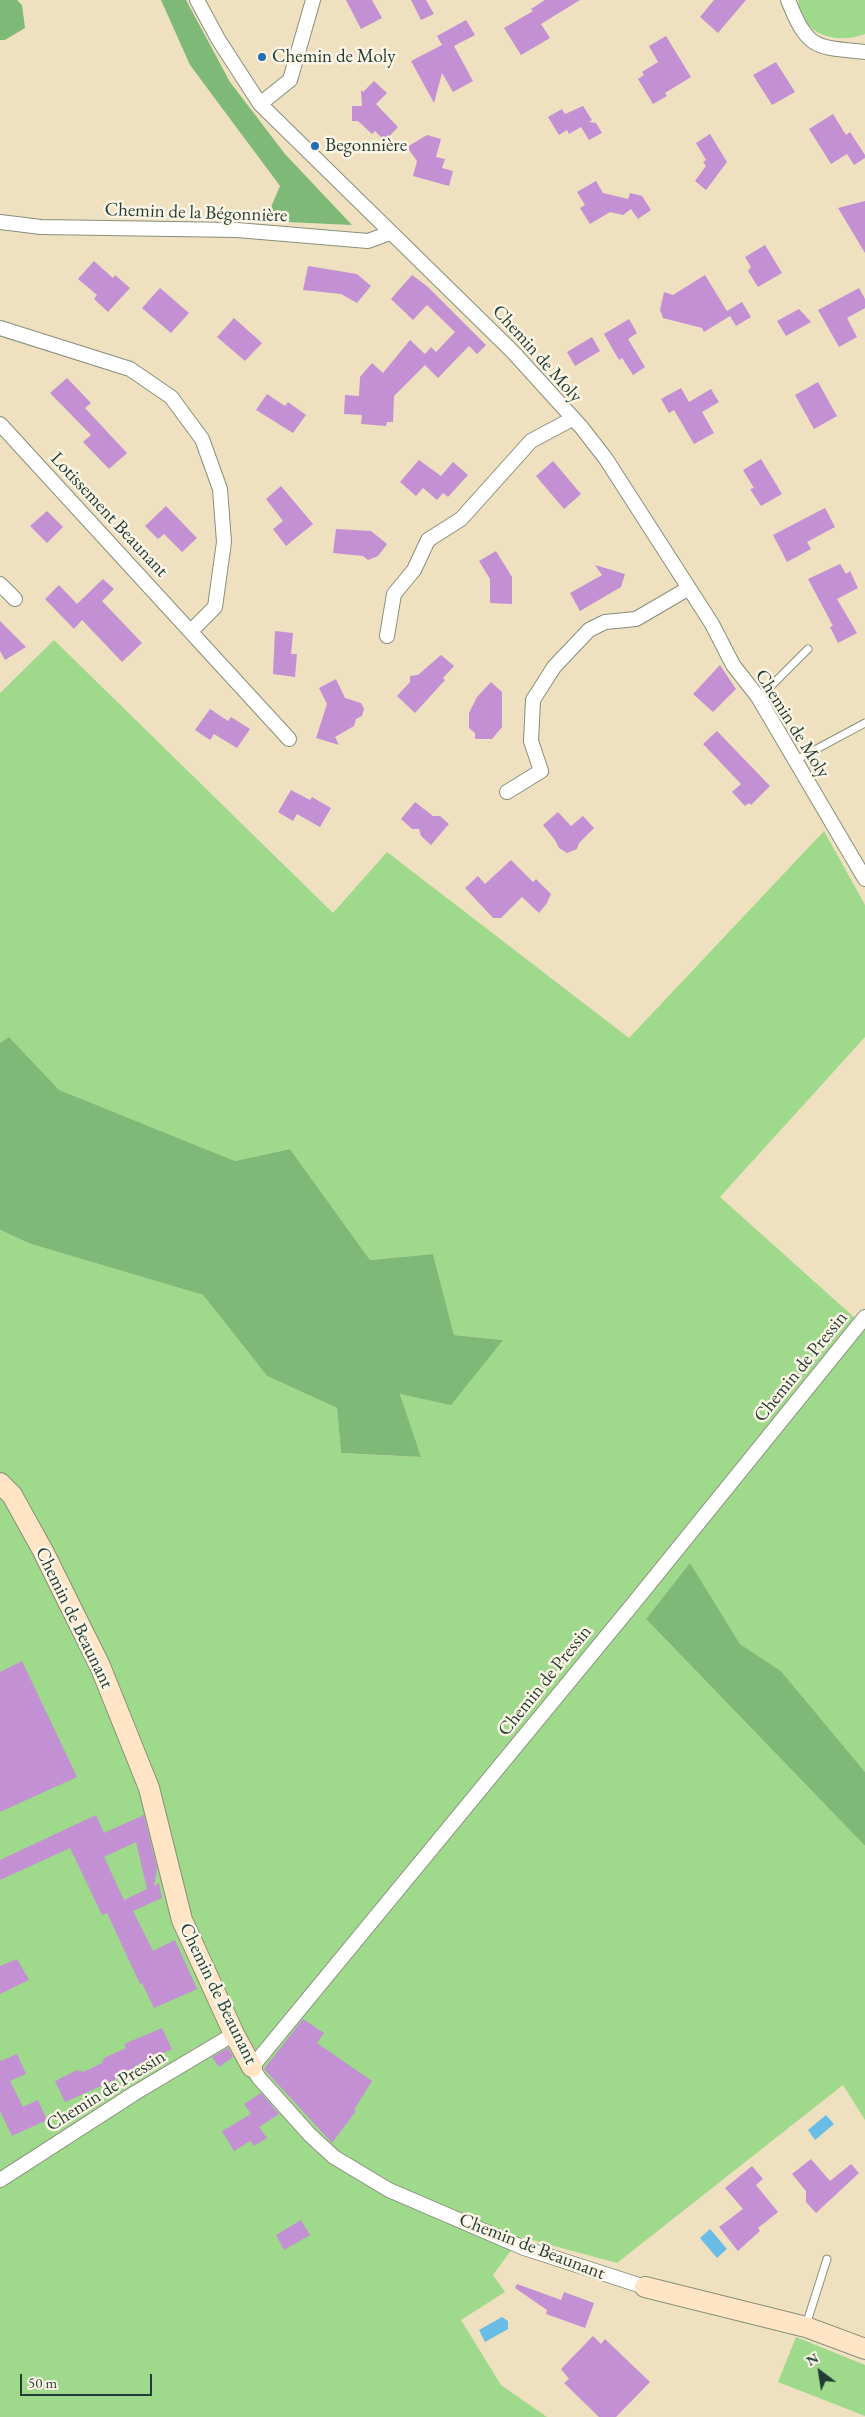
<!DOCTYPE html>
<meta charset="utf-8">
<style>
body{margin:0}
#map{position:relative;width:865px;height:2417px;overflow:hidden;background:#efe1c0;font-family:"EB Garamond",serif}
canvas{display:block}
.north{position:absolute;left:795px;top:2347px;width:50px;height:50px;-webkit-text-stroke:4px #fcf5e5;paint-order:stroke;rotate:329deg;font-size:14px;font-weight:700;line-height:20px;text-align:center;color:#1f3d34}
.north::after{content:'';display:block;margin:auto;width:18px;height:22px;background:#1f3d34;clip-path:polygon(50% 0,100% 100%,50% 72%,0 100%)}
.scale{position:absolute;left:20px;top:2374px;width:132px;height:22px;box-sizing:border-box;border:2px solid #1f3d34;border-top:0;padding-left:6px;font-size:15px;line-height:18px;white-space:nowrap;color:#1f3d34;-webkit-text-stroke:4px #fcf5e5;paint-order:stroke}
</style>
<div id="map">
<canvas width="865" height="2417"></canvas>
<div class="north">N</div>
<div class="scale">50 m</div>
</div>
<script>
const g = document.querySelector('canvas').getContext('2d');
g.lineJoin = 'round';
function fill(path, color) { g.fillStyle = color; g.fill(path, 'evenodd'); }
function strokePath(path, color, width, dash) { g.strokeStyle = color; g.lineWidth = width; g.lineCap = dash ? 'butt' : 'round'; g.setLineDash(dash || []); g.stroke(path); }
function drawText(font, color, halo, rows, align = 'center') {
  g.font = font + ' "EB Garamond",serif'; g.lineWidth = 5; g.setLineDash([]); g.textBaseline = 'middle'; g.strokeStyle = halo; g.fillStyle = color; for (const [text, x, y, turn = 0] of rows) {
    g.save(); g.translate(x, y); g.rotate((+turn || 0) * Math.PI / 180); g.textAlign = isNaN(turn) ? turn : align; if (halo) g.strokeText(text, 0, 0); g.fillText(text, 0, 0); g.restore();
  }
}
const green = new Path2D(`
 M 798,0 L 865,0 L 865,34 C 837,45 800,35 798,0 Z
 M 54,640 L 333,913 L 387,852 L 629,1038 L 824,831 L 865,905 L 865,1037 L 720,1197 L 865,1327 L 865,1772 L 781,1671 L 740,1644 L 690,1564 L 646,1619 L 865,1846 L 865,2120 L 843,2085 L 617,2263 L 521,2237 L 493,2275 L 505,2292 L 461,2320 L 501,2385 L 547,2417 L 0,2417 L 0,1230 L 31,1244 L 203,1295 L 267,1376 L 337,1408 L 341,1453 L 420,1457 L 400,1393 L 502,1340 L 454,1335 L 433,1254 L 370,1260 L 290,1149 L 235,1161 L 58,1090 L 9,1037 L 0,1043 L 0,693 Z
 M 796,2337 L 865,2365 L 865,2416 L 778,2382 Z`);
const forest = new Path2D(`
 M 0,0 L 17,0 L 22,5 L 25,28 L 5,40 L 0,40 Z
 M 161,0 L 186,0 L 230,82 L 285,154 L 352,225 L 265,221 L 280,186 L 190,65 Z
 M 9,1037 L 59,1090 L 235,1161 L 290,1149 L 370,1260 L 433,1254 L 454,1335 L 503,1340 L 451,1405 L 400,1394 L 421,1457 L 341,1453 L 337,1408 L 267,1376 L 203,1295 L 31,1244 L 0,1230 L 0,1043 Z
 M 690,1563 L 740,1644 L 781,1671 L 865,1772 L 865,1846 L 646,1619 Z`);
const water = new Path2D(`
 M 826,2115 L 834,2124 L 815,2140 L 808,2130 Z
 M 710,2229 L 727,2249 L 717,2258 L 700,2238 Z
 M 502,2317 L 508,2321 L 508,2329 L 485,2342 L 479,2330 Z`);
const building = new Path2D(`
 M 346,0 L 372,0 L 382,18 L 361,29 Z
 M 411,0 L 426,0 L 434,14 L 421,20 Z
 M 545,0 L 580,0 L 541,24 L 550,38 L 521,55 L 504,28 L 533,11 L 531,9 Z
 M 714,0 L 746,0 L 718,33 L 700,17 Z
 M 466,20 L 475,35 L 454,46 L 473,81 L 453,92 L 442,73 L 434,103 L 411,61 L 442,45 L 437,36 Z
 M 666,36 L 691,77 L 665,93 L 667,96 L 653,104 L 638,79 L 644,75 L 642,72 L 658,62 L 649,46 Z
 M 776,62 L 795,92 L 772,105 L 753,75 Z
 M 374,81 L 387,93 L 376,104 L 398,127 L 385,141 L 375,131 L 372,134 L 358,121 L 352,121 L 352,106 L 362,106 L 361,90 L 363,92 Z
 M 583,106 L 592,120 L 589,122 L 596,123 L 602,133 L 589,140 L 581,127 L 569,134 L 567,130 L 559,135 L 548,117 L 562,109 L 565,114 Z
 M 833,114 L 846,135 L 850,132 L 865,155 L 865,158 L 854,165 L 847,154 L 831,164 L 809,129 Z
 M 710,134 L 727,162 L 706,190 L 695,181 L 706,166 L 703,162 L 706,160 L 696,143 Z
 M 427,135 L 441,139 L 436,157 L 445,159 L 442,168 L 453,171 L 449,186 L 413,176 L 417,161 L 407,147 Z
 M 596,181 L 603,193 L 628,199 L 630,193 L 642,196 L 651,210 L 638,219 L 631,209 L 623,215 L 610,212 L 590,224 L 580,208 L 585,205 L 577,192 Z
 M 865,201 L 865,253 L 838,208 Z
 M 765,245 L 782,273 L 758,287 L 748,271 L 751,267 L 745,257 Z
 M 94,261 L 113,278 L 115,275 L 130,288 L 108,312 L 94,299 L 97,295 L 78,279 Z
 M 308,266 L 357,274 L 371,286 L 357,303 L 341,294 L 303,290 Z
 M 412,275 L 428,287 L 486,345 L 477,354 L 469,346 L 438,378 L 425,365 L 394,396 L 393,422 L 387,422 L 386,426 L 361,424 L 362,415 L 344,414 L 345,395 L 359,396 L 360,377 L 372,363 L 383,373 L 410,340 L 425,354 L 431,347 L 436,352 L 455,332 L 427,305 L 413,320 L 391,299 Z
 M 705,275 L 727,311 L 742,302 L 751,317 L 736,326 L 730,316 L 704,332 L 702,328 L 663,318 L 660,310 L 664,292 L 673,295 Z
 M 160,288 L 189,313 L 171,333 L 142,308 Z
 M 859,288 L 865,299 L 865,308 L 847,318 L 857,337 L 839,347 L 818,310 Z
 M 799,309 L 811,322 L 786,336 L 777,321 Z
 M 234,318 L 262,343 L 245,361 L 217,337 Z
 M 629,319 L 637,333 L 628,339 L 645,367 L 633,375 L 622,358 L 619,360 L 604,334 Z
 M 592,337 L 600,351 L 575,366 L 567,352 Z
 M 67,378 L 91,403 L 85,408 L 127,453 L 109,469 L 83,442 L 91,435 L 50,393 Z
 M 818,382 L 837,416 L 814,429 L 795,395 Z
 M 681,388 L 689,402 L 711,389 L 719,402 L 702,412 L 714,433 L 694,444 L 674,410 L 669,413 L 661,399 Z
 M 267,394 L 285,406 L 288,402 L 306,415 L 293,433 L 256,410 Z
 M 761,459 L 782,494 L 761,506 L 750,489 L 754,488 L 743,470 Z
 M 419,460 L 441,476 L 453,462 L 468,475 L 448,497 L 443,493 L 437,500 L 423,488 L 416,496 L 400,482 Z
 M 553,461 L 581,494 L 564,509 L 536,476 Z
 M 281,486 L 313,524 L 286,546 L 273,529 L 283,521 L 266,499 Z
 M 166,506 L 197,538 L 182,552 L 164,534 L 158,539 L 145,526 Z
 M 825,508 L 835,527 L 807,542 L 811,549 L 787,562 L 773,535 Z
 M 47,511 L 63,527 L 47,543 L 30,526 Z
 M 336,529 L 371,531 L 387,544 L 378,556 L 368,560 L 363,556 L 333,553 Z
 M 496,551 L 512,577 L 512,604 L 490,603 L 490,579 L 479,561 Z
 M 840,564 L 846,574 L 850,571 L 858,588 L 837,599 L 857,633 L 838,643 L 830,627 L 833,626 L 808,579 Z
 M 595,565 L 625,574 L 621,587 L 580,611 L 570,593 L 602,575 Z
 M 103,579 L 114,589 L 102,601 L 142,643 L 122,662 L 82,620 L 74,629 L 45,599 L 59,585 L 77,604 Z
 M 0,621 L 26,647 L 5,660 L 0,651 Z
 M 275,631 L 293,633 L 291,654 L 297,654 L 295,677 L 273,674 Z
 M 441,655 L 454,666 L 443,678 L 445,680 L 415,713 L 397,696 L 410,682 L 410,676 L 418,675 Z
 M 720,665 L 736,689 L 713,712 L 693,694 Z
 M 336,679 L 345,698 L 361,703 L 364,709 L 362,716 L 356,719 L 354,726 L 335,737 L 339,745 L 316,738 L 327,704 L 319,688 Z
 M 491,682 L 502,692 L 502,727 L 492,739 L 475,739 L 475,733 L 469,728 L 469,713 L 477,697 Z
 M 210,709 L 228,721 L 231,717 L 250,729 L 237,748 L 214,734 L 210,740 L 195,730 Z
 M 717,731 L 770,786 L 751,805 L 749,803 L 745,806 L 732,792 L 741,784 L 703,744 Z
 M 291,790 L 310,800 L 312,797 L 331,808 L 320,827 L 297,814 L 293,821 L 278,812 Z
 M 415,802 L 433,816 L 440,816 L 449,824 L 431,845 L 421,836 L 419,829 L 412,829 L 401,819 Z
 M 558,812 L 571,826 L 583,816 L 594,828 L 579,843 L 577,849 L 567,853 L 559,848 L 555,840 L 543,825 Z
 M 511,860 L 533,882 L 536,879 L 551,894 L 547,903 L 539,913 L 522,897 L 501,918 L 493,918 L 465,888 L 478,876 L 485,884 Z
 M 22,1661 L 77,1777 L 0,1812 L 0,1672 Z
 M 96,1815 L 104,1833 L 144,1815 L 157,1868 L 154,1886 L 159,1883 L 162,1898 L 133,1911 L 153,1951 L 175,1940 L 197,1989 L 154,2008 L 142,1983 L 140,1984 L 107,1913 L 102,1915 L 70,1848 L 0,1880 L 0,1860 ZM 136,1842 L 147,1889 L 124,1900 L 104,1857 Z
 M 17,1959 L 29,1980 L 0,1994 L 0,1966 Z
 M 303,2019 L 324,2033 L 317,2043 L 372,2081 L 354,2110 L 356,2111 L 332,2143 L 264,2069 Z
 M 162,2028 L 172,2049 L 135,2066 L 137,2070 L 65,2102 L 55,2081 L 77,2070 L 83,2072 L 102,2063 L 104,2058 L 126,2048 L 124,2044 Z
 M 228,2048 L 233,2057 L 219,2067 L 212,2057 Z
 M 17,2054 L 26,2074 L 10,2081 L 23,2107 L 38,2100 L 47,2120 L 12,2136 L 0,2111 L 0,2059 L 1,2061 Z
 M 261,2093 L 279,2114 L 259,2127 L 267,2138 L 254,2146 L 250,2141 L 234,2151 L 222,2131 L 251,2114 L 244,2104 Z
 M 811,2159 L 830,2181 L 851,2164 L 859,2173 L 816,2213 L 806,2202 L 806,2191 L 792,2174 Z
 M 752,2166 L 763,2179 L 756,2185 L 778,2212 L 758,2228 L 760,2231 L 738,2251 L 719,2227 L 743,2209 L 725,2188 Z
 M 301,2220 L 310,2235 L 284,2250 L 276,2235 Z
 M 517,2284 L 561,2300 L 564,2292 L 594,2303 L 585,2328 L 546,2314 L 547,2310 L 515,2288 Z
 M 593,2336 L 601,2344 L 605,2339 L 650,2382 L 616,2417 L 599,2417 L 564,2383 L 569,2379 L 561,2369 Z`);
const lane = new Path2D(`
 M 758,697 L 769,688 L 808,649
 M 796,760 L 865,723
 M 806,2325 L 827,2259`);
const street = new Path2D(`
 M 197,0 L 218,39 L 260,104 L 513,352 L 582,428 L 606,459 L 712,624 L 733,665 L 758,697 L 865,879
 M 788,0 C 808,50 815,47 865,52
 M 260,104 L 290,80 L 313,0
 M 0,222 L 41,227 L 237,230 L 368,241 L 390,233
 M 0,328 L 130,369 L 171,397 L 202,439 L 220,489 L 224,542 L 215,607 L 191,631
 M 0,424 L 289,739
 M 0,584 L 15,599
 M 387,636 L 394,594 L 414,570 L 428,540 L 461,519 L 531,441 L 572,419
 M 507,792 L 541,771 L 531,741 L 533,700 L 554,667 L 589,630 L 605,622 L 636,619 L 689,588
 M 0,2180 L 135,2093 L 234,2034
 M 645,2287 L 524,2248 L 389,2190 L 334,2157 L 310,2135 L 259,2078 L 252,2067 L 633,1604 L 865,1317`);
const secondary = new Path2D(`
 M 0,1483 L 12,1495 L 43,1551 L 100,1666 L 149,1788 L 182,1920 L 234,2034 L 252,2067
 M 645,2287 L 806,2327 L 865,2349`);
const markers = [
 [262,57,5,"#1f6fb2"],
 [315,146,5,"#1f6fb2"]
];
const poiNames = [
 ["Chemin de Moly",272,57],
 ["Begonnière",325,146]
];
const streetNames = [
 ["Chemin de la Bégonnière",196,213,2],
 ["Chemin de Moly",537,354,48],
 ["Lotissement Beaunant",109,515,47],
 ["Chemin de Moly",792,724,58],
 ["Chemin de Pressin",801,1367,-51],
 ["Chemin de Beaunant",74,1618,64],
 ["Chemin de Pressin",545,1681,-51],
 ["Chemin de Beaunant",218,1994,64],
 ["Chemin de Pressin",106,2091,-32],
 ["Chemin de Beaunant",532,2247,21]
];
fill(green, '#9fd98c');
fill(forest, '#7fb978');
fill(water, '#69bce5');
fill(building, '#c290d3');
strokePath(lane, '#878f7a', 9);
strokePath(street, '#878f7a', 16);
strokePath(secondary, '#878f7a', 22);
strokePath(lane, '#fff', 7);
strokePath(street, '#fff', 14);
strokePath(secondary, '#ffe4c6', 20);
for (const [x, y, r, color] of markers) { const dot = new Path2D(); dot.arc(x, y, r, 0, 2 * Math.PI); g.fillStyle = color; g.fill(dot); strokePath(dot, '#fcf5e5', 2); }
drawText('19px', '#1f3d34', '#fcf5e5', poiNames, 'left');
drawText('19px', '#1f3d34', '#fcf5e5', streetNames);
</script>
